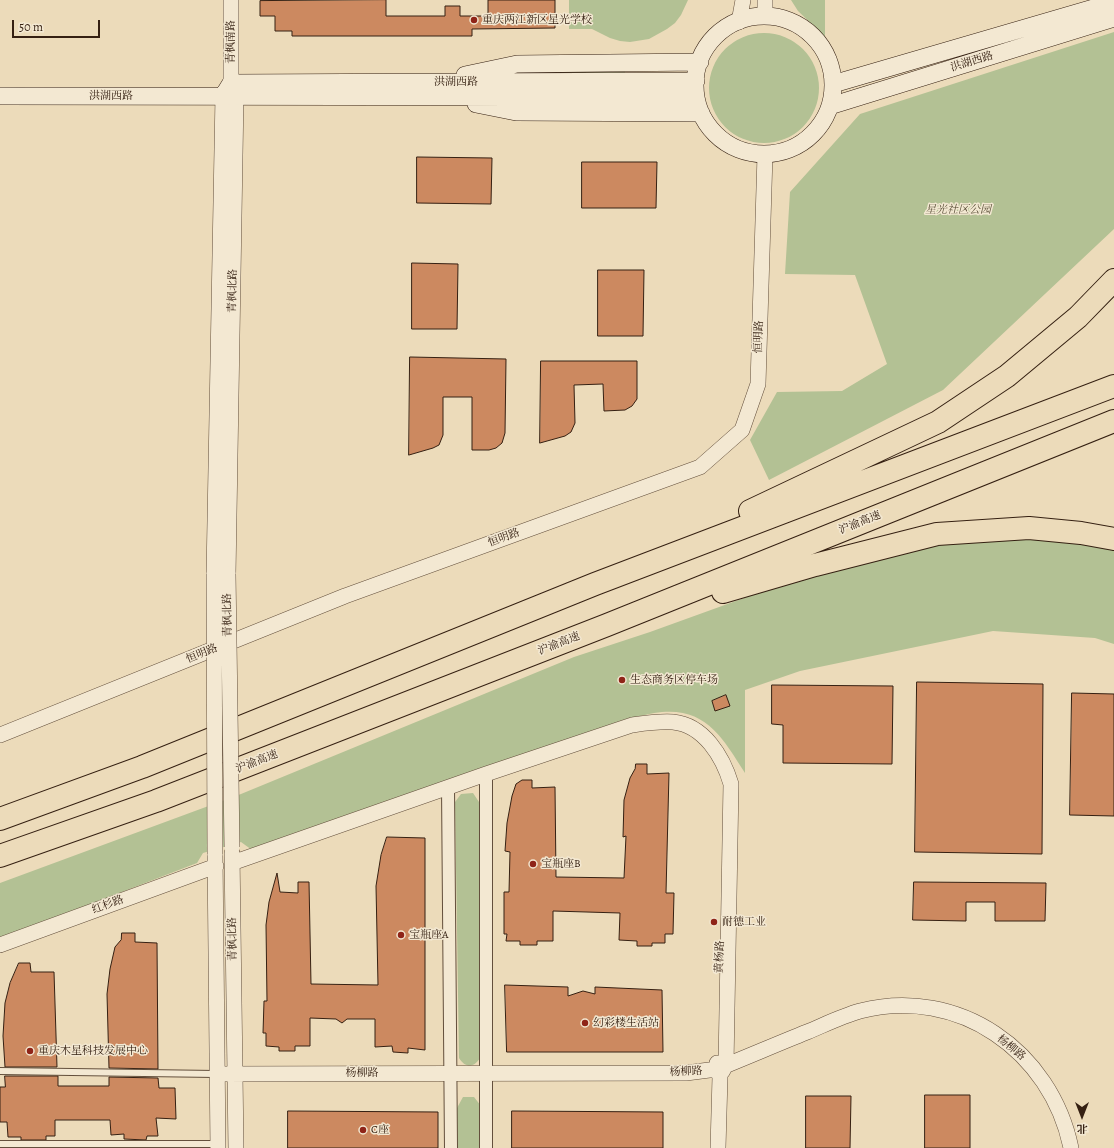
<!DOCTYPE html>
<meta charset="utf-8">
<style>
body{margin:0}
#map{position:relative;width:1114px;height:1148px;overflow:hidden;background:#ecdbba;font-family:Alegreya,"Noto Serif SC",serif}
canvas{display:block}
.north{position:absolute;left:1062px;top:1096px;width:40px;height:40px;-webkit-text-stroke:3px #f3e8d2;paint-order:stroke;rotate:180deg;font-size:11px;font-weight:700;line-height:16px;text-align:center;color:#352012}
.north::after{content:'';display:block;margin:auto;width:14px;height:18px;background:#352012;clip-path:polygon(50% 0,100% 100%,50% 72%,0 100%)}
.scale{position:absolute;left:12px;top:20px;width:88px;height:18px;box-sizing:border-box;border:2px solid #352012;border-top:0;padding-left:5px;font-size:12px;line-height:14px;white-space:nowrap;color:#352012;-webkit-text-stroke:3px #f3e8d2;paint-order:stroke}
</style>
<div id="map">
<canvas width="1114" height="1148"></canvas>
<div class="north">北</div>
<div class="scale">50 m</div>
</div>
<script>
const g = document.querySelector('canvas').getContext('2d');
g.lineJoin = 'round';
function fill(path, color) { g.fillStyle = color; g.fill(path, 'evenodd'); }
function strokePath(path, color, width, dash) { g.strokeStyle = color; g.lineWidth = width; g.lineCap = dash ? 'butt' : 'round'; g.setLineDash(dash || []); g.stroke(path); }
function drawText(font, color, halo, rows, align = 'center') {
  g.font = font + ' Alegreya,"Noto Serif SC",serif'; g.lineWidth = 3; g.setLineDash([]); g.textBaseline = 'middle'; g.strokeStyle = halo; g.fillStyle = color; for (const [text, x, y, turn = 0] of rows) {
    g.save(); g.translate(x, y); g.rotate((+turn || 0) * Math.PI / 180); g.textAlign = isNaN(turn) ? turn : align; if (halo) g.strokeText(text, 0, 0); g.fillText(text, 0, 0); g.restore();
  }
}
const green = new Path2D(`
 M 569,0 L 688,0 L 681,15 L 675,23 L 667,29 L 649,39 L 630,42 L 620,41 L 610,38 L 592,29 L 569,29 Z
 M 791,0 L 825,0 L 825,37 L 798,11 Z
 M 1114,32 L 1114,229 L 943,390 L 769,480 L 750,440 L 777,392 L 842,391 L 887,364 L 855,275 L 785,274 L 790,192 L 860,114 Z
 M709 88a55 55 0 1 1 110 0a55 55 0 1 1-110 0Z
 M 520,70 L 625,71 L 625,76 L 520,75 Z
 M 1026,538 L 1081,543 L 1114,550 L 1114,644 L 1095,638 L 993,631 L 800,671 L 745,690 L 745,773 C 721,735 704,705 654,713 C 645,715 636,717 626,719 L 252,850 L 241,842 L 203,853 L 197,863 L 0,939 L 0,883 L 241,794 L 574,657 L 650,632 L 780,585 L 937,544 Z
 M 473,793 L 479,802 L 480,1058 C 474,1068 465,1068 459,1058 L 455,802 L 461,794 Z
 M 463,1097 L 474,1097 L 481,1106 L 480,1148 L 457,1148 L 457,1108 Z`);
const building = new Path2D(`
 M 386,0 L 386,16 L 445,16 L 445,6 L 460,6 L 460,16 L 488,16 L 488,0 L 555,0 L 555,28 L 472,29 L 472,36 L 292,36 L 292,31 L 275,31 L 275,16 L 260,16 L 260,1 Z
 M 417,157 L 492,158 L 491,204 L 417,203 Z
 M 582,162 L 657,162 L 656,208 L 582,208 Z
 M 412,263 L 458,264 L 457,329 L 412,329 Z
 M 598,270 L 644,270 L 643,336 L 598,336 Z
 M 410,357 L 506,359 L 505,433 L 502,443 L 496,448 L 489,450 L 472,450 L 472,397 L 443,397 L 443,435 L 439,445 L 433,448 L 409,455 Z
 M 541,361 L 637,361 L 637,399 L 632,406 L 625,410 L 604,411 L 603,384 L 574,385 L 575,423 L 571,432 L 565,436 L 540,443 Z
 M 917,682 L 1043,684 L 1042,854 L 915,852 Z
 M 772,685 L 893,686 L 892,764 L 783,763 L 783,725 L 772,724 Z
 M 1072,693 L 1114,694 L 1114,816 L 1070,815 Z
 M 726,695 L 730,706 L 715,711 L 712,701 Z
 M 636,764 L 647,764 L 647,774 L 669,773 L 666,893 L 674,893 L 673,934 L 665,934 L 665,943 L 652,943 L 652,946 L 637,946 L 637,941 L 619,940 L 620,913 L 553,911 L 553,941 L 537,941 L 537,945 L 520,945 L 520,941 L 506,941 L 507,934 L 504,934 L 504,892 L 509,892 L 510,852 L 505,851 L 507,823 L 512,796 L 516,784 L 522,780 L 532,780 L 532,788 L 555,787 L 556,877 L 624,878 L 626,836 L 623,837 L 624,800 L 630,778 L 635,769 Z
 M 387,837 L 425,838 L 425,1050 L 408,1048 L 408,1053 L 393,1052 L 392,1046 L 375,1047 L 375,1019 L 347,1019 L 342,1023 L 336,1019 L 310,1018 L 310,1046 L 295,1046 L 295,1051 L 279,1051 L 279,1047 L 266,1046 L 266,1033 L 263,1033 L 264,1001 L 267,1001 L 266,925 L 269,902 L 277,873 L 280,892 L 298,893 L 298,882 L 309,882 L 311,984 L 378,985 L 376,886 L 381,855 Z
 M 914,882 L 1046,883 L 1045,921 L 995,921 L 995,902 L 966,902 L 966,921 L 913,920 Z
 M 122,933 L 135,933 L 135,942 L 157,943 L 158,1069 L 109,1068 L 107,994 L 110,969 L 115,947 L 121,940 Z
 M 19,963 L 30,963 L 31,972 L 54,972 L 57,1067 L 5,1067 L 3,1036 L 5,1003 L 10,983 Z
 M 505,985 L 568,987 L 568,996 L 583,991 L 595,994 L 595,987 L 662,990 L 663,1052 L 507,1052 Z
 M 5,1076 L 58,1076 L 58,1086 L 109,1086 L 109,1077 L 158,1078 L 159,1088 L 175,1088 L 176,1119 L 156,1118 L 158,1136 L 147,1136 L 146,1140 L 124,1139 L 124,1134 L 111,1135 L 110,1120 L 55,1120 L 55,1136 L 46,1136 L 46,1140 L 21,1140 L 21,1137 L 8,1137 L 7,1122 L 0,1122 L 0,1087 L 5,1087 Z
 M 925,1095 L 970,1095 L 970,1148 L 925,1148 Z
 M 806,1096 L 851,1096 L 850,1148 L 806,1148 Z
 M 288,1111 L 438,1112 L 438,1148 L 288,1148 Z
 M 512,1111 L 663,1112 L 663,1148 L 512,1148 Z`);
const service = new Path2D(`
 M 0,1071 L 216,1074
 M 0,1144 L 218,1144`);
const minor = new Path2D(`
 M 486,774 L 486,1148
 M 448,787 L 451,1148`);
const tertiary = new Path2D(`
 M 765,16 L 765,0
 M 739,22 L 743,0
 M 214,574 L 223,96
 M 228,574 L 236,96 L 231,83 L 231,0
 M 0,735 L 345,596 L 700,467 L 742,430 L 758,384 L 765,155
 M 232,853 L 236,1148
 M 215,854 L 218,1148
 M 232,863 L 486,774 L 632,725 C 646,723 659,721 673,722 C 704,725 723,757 731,784 L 726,1065 L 722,1072
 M 0,945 L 216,866
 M 717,1063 L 717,1069 L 720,1077 L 718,1148
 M 218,1074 L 686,1073 L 717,1069 C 747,1057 777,1044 807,1032 C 824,1025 842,1016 860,1011 C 959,986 1051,1051 1071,1148`);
const secondary = new Path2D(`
 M695 85a69 69 0 1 1 138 0a69 69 0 1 1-138 0Z
 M 465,75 L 517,64 L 700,62
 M 833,84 L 1114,2
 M 0,96 L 695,97
 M 223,96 L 231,83 L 696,81
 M 476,104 L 516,112 L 701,113
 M 830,106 L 1114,18`);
const motorway = new Path2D(`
 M 750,511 L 938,422 L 1007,376 L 1078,317 L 1114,280
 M 723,592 L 815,565 L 937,534 L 1029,528 L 1081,533 L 1114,539
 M 0,819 L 142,767 L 595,584 L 1114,386
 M 0,856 L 156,801 L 607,625 L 1114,421`);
const tertiaryBridge = new Path2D(`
 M 214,574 L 215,854
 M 228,574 L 232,847`);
const markers = [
 [474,20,4,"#8f2418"],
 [622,680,4,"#8f2418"],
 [533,864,4,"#8f2418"],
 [714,922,4,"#8f2418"],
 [401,935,4,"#8f2418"],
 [585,1023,4,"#8f2418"],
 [30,1051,4,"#8f2418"],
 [363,1130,4,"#8f2418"]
];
const poiNames = [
 ["重庆两江新区星光学校",482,20],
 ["生态商务区停车场",630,680],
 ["宝瓶座B",541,864],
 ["耐德工业",722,922],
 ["宝瓶座A",409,935],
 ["幻彩楼生活站",593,1023],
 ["重庆木星科技发展中心",38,1051],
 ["C座",371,1130]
];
const streetNames = [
 ["青枫南路",231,42,-90],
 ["洪湖西路",972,62,-17],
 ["洪湖西路",456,82],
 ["洪湖西路",111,96],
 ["青枫北路",233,291,-89],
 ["恒明路",759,337,-88],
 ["沪渝高速",860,523,-22],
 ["恒明路",504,538,-20],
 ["青枫北路",228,615,-91],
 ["沪渝高速",559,644,-21],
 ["恒明路",202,654,-22],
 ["沪渝高速",257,762,-21],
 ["红杉路",108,905,-20],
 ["青枫北路",233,939,-91],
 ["黄杨路",720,957,-88],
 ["杨柳路",1011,1048,40],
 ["杨柳路",686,1072,-3],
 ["杨柳路",362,1073]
];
const parkNames = [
 ["星光社区公园",958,210]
];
fill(green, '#b3c194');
fill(building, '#cc8960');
strokePath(building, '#352012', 1);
strokePath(service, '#634f3c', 8);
strokePath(minor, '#634f3c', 14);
strokePath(tertiary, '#634f3c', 16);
strokePath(secondary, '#352012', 18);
strokePath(motorway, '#352012', 24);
strokePath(service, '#f3e8d2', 6);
strokePath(minor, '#f3e8d2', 12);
strokePath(tertiary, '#f3e8d2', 15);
strokePath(secondary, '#f3e8d2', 17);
strokePath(motorway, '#ecdbba', 22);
strokePath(tertiaryBridge, '#634f3c', 16, []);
strokePath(tertiaryBridge, '#f3e8d2', 15);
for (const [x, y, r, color] of markers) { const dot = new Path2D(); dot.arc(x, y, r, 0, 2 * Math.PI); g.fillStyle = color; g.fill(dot); strokePath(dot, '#f3e8d2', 1.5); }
drawText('11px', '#352012', '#f3e8d2', poiNames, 'left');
drawText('11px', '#352012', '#f3e8d2', streetNames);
drawText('italic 11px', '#5b5039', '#f3e8d2', parkNames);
</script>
